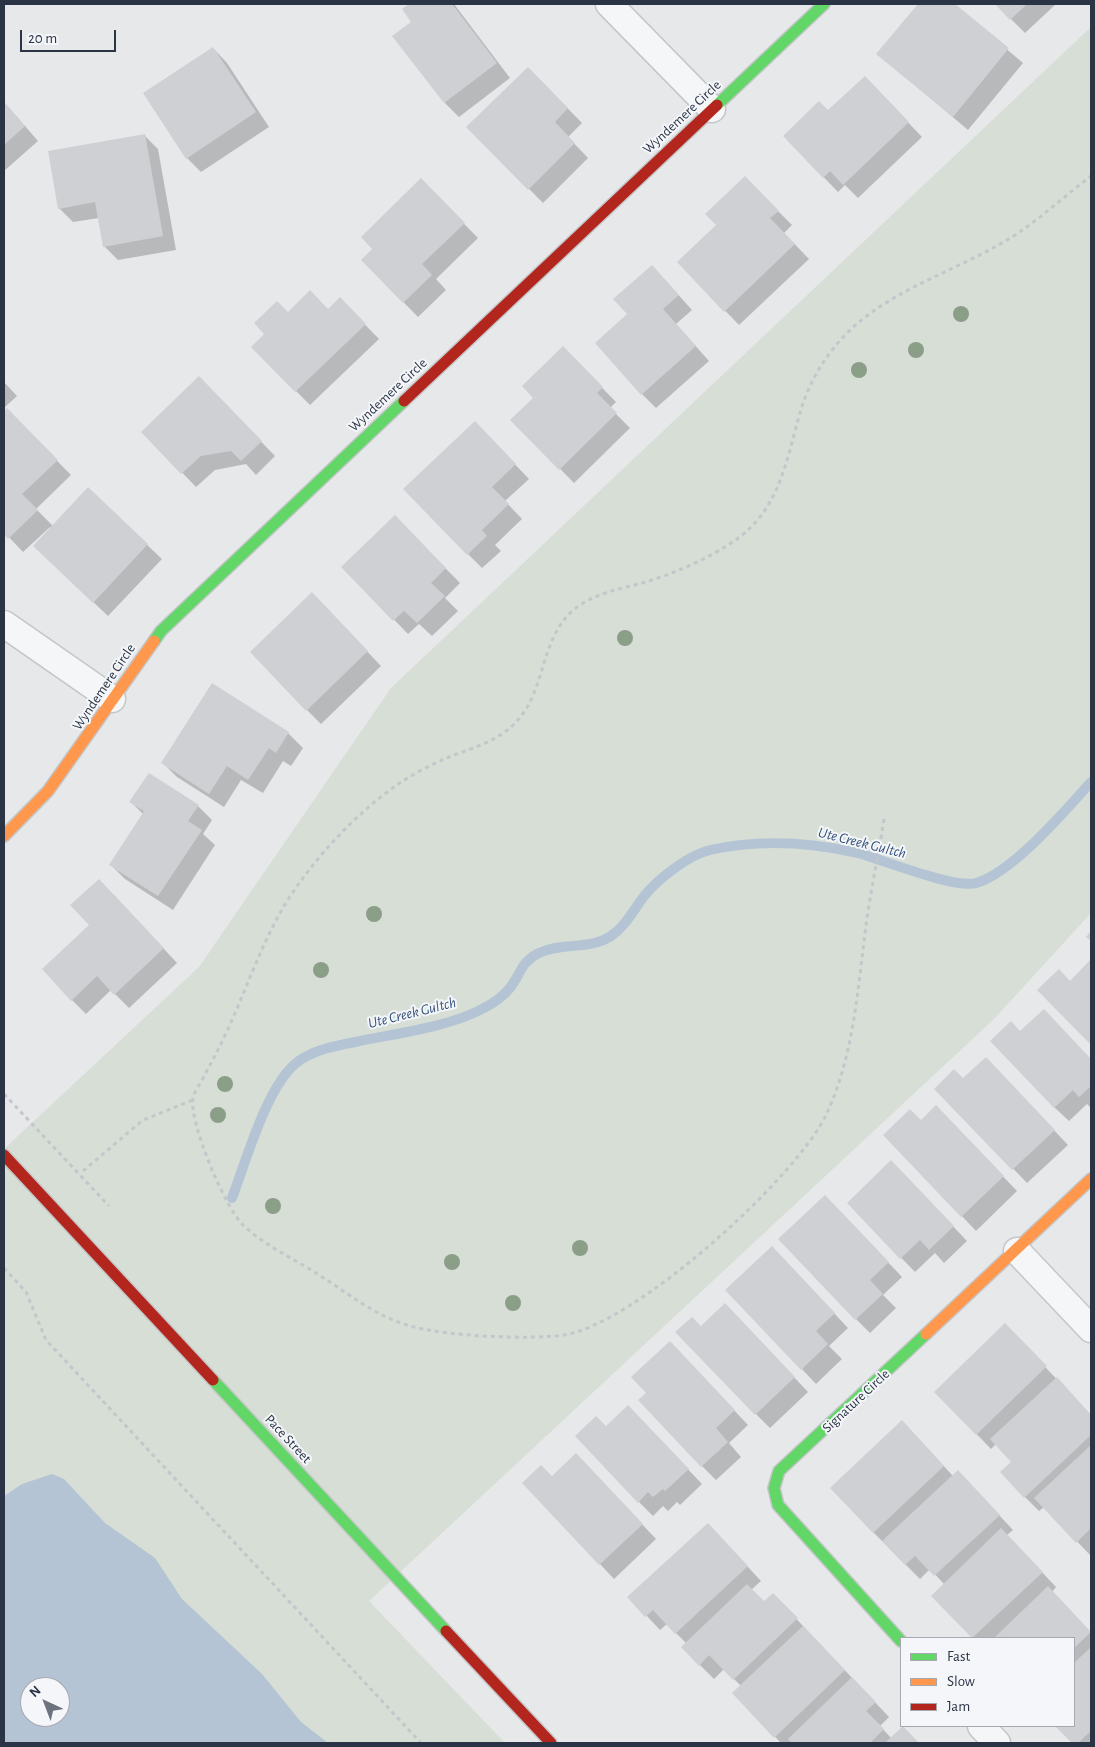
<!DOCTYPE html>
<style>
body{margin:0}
#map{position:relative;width:1095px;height:1747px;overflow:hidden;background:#e6e8ea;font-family:"Alegreya Sans",sans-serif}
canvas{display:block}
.frame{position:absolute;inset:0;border:5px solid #2b3445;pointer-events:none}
.legend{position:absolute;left:900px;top:1637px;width:175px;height:90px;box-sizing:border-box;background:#f4f6f9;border:1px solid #a4a8b1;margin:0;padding:6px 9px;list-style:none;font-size:15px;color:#2b3445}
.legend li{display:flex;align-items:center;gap:10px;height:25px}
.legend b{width:25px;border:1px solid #a4a8b1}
.north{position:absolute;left:20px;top:1677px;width:50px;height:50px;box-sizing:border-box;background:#f4f6f9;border:1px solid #a4a8b1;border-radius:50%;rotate:317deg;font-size:14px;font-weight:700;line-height:20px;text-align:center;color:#2b3445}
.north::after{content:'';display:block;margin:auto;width:18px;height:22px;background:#6c737f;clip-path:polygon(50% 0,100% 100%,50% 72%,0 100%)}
.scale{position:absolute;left:20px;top:30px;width:96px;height:22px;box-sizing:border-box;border:2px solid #2b3445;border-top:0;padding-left:6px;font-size:15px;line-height:18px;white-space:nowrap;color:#2b3445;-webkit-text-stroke:4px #f4f6f9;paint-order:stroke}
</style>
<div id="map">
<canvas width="1095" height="1747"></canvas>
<div class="frame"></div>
<ul class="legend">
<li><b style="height:6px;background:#63d668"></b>Fast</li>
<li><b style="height:6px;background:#ff974d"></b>Slow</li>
<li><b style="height:6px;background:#b3261e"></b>Jam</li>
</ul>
<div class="north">N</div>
<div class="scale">20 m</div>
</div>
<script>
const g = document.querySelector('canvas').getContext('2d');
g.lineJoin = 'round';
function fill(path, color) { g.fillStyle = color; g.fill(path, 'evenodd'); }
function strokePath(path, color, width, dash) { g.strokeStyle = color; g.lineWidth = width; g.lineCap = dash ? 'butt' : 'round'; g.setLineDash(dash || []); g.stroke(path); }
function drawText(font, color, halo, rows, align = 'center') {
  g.font = font + ' "Alegreya Sans",sans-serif'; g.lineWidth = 4; g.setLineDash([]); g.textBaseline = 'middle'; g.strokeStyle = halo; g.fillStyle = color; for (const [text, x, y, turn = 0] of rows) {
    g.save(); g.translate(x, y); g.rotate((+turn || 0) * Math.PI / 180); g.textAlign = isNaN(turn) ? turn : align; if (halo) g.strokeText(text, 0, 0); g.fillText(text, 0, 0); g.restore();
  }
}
const green = new Path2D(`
 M 1091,27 L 1091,913 L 994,1019 L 369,1601 L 505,1743 L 4,1743 L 4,1149 L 199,967 L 391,688 ZM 30,1687 L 60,1687 L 60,1717 L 30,1717 Z`);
const water = new Path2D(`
 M 52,1474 L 64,1479 L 105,1523 L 155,1558 L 182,1599 L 262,1674 L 301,1722 L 328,1743 L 4,1743 L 4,1496 L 22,1484 ZM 30,1687 L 60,1687 L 60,1717 L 30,1717 Z`);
const shadow = new Path2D(`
 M 411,4 L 454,4 L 510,78 L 459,117 L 445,103 L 413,22 L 404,9 Z
 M 919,4 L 953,4 L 1023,63 L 968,130 L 878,54 Z
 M 996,4 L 1056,4 L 1025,33 Z
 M 213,48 L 227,63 L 269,127 L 201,172 L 187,158 Z
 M 528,68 L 582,123 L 568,137 L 588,158 L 543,203 L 468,127 Z
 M 879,92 L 922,137 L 858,198 L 845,185 L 838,192 L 784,136 L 828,112 Z
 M 4,102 L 38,141 L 4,171 Z
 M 144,135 L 158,149 L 176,250 L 118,260 L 104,246 L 99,218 L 73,222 L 59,208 Z
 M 421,180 L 478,238 L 436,279 L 446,290 L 418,317 L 362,260 L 374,249 Z
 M 759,192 L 792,225 L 784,233 L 809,259 L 739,325 L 678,262 Z
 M 666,281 L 692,310 L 676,324 L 709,361 L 656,408 L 642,394 Z
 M 340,299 L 379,339 L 310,405 L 252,347 L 288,313 L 328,310 Z
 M 563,348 L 616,402 L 610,408 L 630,428 L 574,483 L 512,420 L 535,398 Z
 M 4,382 L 17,396 L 4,408 Z
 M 213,392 L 275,456 L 256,475 L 246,464 L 215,470 L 196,487 L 143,432 Z
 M 7,410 L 71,475 L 36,509 L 53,526 L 88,489 L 162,559 L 108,616 L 49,560 L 50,527 L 23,552 L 4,532 L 4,413 Z
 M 489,437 L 529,479 L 505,501 L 522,519 L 495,545 L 501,551 L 482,568 L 468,554 Z
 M 395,517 L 460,583 L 445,598 L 458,611 L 432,636 L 419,624 L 408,634 L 343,567 Z
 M 326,608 L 381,666 L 321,724 L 307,710 Z
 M 213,685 L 288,733 L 303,748 L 291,766 L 283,761 L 263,793 L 241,780 L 224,807 L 177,777 L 163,763 Z
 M 131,802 L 198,806 L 212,820 L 203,834 L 215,845 L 173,910 L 125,879 L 111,865 L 143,814 Z
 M 113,894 L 177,963 L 129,1008 L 111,990 L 86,1014 L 72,1000 L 90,925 Z
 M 1090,962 L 1091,963 L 1091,1043 L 1039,990 L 1070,982 Z
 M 1058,1025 L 1091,1060 L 1091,1108 L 1087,1104 L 1069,1121 L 1054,1107 L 1020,1033 Z
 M 1000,1073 L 1068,1145 L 1027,1183 L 936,1089 L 964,1080 Z
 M 950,1121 L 1017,1191 L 976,1231 L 885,1135 L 921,1122 Z
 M 905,1176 L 967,1241 L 944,1263 L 935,1253 L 915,1272 L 848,1203 Z
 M 839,1210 L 902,1277 L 883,1295 L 896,1308 L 870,1333 L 856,1319 Z
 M 786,1262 L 848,1328 L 829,1346 L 842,1359 L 816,1384 L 727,1290 Z
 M 739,1319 L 808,1392 L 770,1428 L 756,1414 L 701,1327 Z
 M 1005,1325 L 1091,1415 L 1091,1556 L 1044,1507 L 1039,1511 L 1025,1497 L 1013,1462 L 996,1444 L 991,1449 L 936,1392 Z
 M 684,1357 L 748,1425 L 729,1443 L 741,1457 L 716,1480 L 702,1466 Z
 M 642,1421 L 702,1484 L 680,1505 L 677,1502 L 668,1511 L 663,1506 L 653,1516 L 639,1502 L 606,1428 Z
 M 916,1436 L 953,1476 L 972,1486 L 1013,1530 L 1007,1535 L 1056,1587 L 1052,1592 L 1091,1633 L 1091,1743 L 1073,1743 L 1057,1726 L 1074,1726 L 1074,1638 L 973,1638 L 933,1596 L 944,1584 L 930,1569 L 920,1579 L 873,1532 Z
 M 590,1469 L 656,1539 L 614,1579 L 524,1483 Z
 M 722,1539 L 761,1581 L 751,1590 L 764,1603 L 787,1609 L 889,1717 L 880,1726 L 892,1739 L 903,1728 L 918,1743 L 781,1743 L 734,1693 L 741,1686 L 724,1669 L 714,1679 L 700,1665 L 686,1643 L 667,1624 L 660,1630 L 629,1597 Z`);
const stream = new Path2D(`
 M 232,1198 C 246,1161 266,1089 295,1064 C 310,1051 331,1047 350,1043 C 390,1034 448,1028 484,1008 C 492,1004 503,996 509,989 C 521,975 520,962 539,953 C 562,942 590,950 611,936 C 626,926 634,909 645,895 C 659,878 689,855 710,850 C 759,839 809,842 858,853 C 883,860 955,889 976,883 C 1012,873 1066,810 1091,782`);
const building = new Path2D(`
 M 409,4 L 452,4 L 497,63 L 444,103 L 392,36 L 411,22 L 402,9 Z
 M 918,4 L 955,4 L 1009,48 L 953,117 L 876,54 Z
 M 995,4 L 1027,4 L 1010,20 Z
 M 213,47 L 256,112 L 186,159 L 143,93 Z
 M 528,67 L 568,108 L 555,122 L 575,143 L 528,190 L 466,127 Z
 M 865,76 L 909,122 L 843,185 L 830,171 L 823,178 L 783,136 L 819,101 L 828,110 Z
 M 4,102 L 25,126 L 4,145 Z
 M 145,134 L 163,236 L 103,247 L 95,202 L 58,209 L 48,151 Z
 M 745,176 L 779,211 L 770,218 L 795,244 L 724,312 L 677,262 L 716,225 L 705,214 Z
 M 421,178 L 465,223 L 422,264 L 432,275 L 403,303 L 361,260 L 372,249 L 361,237 Z
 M 652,265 L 679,295 L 663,309 L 696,346 L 641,395 L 595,343 L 627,314 L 613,299 Z
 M 310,290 L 328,309 L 340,297 L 366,324 L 295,392 L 251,347 L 264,334 L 254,323 L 277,301 L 288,312 Z
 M 563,346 L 603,387 L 597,393 L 617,413 L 559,470 L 510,420 L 533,398 L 522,386 Z
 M 199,376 L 262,441 L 241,461 L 231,451 L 201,456 L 181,474 L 141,432 Z
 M 7,408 L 58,460 L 22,494 L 38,510 L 8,539 L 4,534 L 4,411 Z
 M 475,421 L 516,464 L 492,487 L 509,504 L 482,530 L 487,536 L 467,555 L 403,489 Z
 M 88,487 L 148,544 L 93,603 L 33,546 Z
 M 395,515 L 446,568 L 431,583 L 445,596 L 417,623 L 404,611 L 393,621 L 341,567 Z
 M 312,592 L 368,651 L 306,711 L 250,652 Z
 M 212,683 L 289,732 L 276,753 L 269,748 L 248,780 L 227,766 L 209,794 L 161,763 Z
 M 149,773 L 199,805 L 188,821 L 202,830 L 158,896 L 109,865 L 144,811 L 129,802 Z
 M 99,879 L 164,948 L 114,995 L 97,976 L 71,1001 L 42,969 L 89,925 L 70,905 Z
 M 1091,931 L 1091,941 L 1086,937 Z
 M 1090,960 L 1091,961 L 1091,1045 L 1037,990 L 1059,969 L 1070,981 Z
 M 1044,1009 L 1091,1059 L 1091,1086 L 1079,1097 L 1073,1090 L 1054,1108 L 990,1041 L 1011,1021 L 1020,1031 Z
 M 986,1057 L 1055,1130 L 1012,1170 L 934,1089 L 954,1069 L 963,1078 Z
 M 936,1105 L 1004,1176 L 961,1217 L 883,1135 L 910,1109 L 921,1120 Z
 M 891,1160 L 954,1226 L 929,1250 L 920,1240 L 900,1259 L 847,1203 Z
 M 825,1195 L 889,1262 L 870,1280 L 883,1294 L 855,1320 L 778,1239 Z
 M 772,1246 L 835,1313 L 816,1331 L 828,1344 L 801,1370 L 725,1290 Z
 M 725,1303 L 795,1377 L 755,1415 L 675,1332 L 692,1317 L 701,1326 Z
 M 1005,1323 L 1047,1366 L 976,1435 L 934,1392 Z
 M 670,1341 L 735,1410 L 716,1428 L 728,1442 L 701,1467 L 638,1400 L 646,1393 L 631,1377 Z
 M 1057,1377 L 1091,1415 L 1091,1435 L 1024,1498 L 1000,1472 L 1011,1462 L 990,1439 Z
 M 628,1405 L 689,1469 L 665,1491 L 663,1489 L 653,1497 L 648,1492 L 638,1503 L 575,1436 L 596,1416 L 606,1426 Z
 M 902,1420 L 944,1466 L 873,1533 L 830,1488 Z
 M 1091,1445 L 1091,1528 L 1076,1543 L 1034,1498 Z
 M 576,1453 L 643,1524 L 599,1565 L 522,1483 L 541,1465 L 552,1476 Z
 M 958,1470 L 1000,1515 L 934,1576 L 915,1556 L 905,1565 L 882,1541 Z
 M 708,1523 L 748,1566 L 675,1634 L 653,1610 L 645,1617 L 627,1597 Z
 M 1001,1528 L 1043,1572 L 972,1638 L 931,1596 Z
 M 747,1584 L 764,1601 L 773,1593 L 798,1618 L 733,1680 L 709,1655 L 699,1666 L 681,1647 Z
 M 1048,1586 L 1091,1632 L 1074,1648 L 1074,1638 L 994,1638 Z
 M 803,1626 L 845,1670 L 774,1738 L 732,1693 Z
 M 1091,1647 L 1091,1731 L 1078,1743 L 1072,1743 L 1055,1726 L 1074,1726 L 1074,1663 Z
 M 852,1677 L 876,1702 L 866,1711 L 884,1729 L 870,1743 L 792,1743 L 788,1739 Z
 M 903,1726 L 919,1743 L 885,1743 Z`);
const path = new Path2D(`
 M 884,819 C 879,852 872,884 867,918 C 858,983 855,1052 827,1113 C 797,1178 635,1324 564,1335 C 529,1340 448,1336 414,1327 C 377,1318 348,1293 316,1273 C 292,1258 264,1245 243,1225 C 225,1208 189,1122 193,1099 C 194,1090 201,1084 204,1076 C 212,1061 220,1047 227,1031 C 246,990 261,945 284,906 C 312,861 351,818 394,787 C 411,775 430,765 449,757 C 472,748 497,742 515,723 C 548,691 538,633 580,605 C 599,593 618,589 639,584 C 672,575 726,552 750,528 C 784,495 789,447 803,403 C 810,384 820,365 833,349 C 877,292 953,274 1012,237 C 1040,219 1065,196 1091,176
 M 4,1094 L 109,1206
 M 83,1171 L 143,1120 L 193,1100
 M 4,1268 L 26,1292 L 46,1340 L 421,1743`);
const street = new Path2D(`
 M 609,4 L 712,109
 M 4,624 L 112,699
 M 1017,1251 L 1091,1329
 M 981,1726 L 997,1743`);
const fast = new Path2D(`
 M 717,105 L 824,4
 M 154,641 L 161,631 L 404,401
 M 213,1380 L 446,1631
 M 901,1641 L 778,1505 L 774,1488 L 779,1471 L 926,1334`);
const slow = new Path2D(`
 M 4,836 L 48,791 L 154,641
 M 926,1334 L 1091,1179`);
const jam = new Path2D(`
 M 404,401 L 717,105
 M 4,1155 L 213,1380
 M 446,1631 L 551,1743`);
const trees = [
 [961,314],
 [916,350],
 [859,370],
 [625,638],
 [374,914],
 [321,970],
 [225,1084],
 [218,1115],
 [273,1206],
 [580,1248],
 [452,1262],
 [513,1303]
];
const streetNames = [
 ["Wyndemere Circle",682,117,-43],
 ["Wyndemere Circle",388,395,-43],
 ["Wyndemere Circle",104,687,-56],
 ["Signature Circle",856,1401,-43],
 ["Pace Street",288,1439,47]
];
const waterNames = [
 ["Ute Creek Gultch",862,843,14],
 ["Ute Creek Gultch",412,1013,-14]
];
fill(green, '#d6ded6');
fill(water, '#b4c4d5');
fill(shadow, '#0003');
strokePath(stream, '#b4c4d5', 10);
fill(building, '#ced0d3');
strokePath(street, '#c4c6c8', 29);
strokePath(fast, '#c4c6c8', 14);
strokePath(slow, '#c4c6c8', 14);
strokePath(jam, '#c4c6c8', 14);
strokePath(path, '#c5c6ca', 3, [4, 4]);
strokePath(street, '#f5f6f7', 26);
strokePath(fast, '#63d668', 11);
strokePath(slow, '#ff974d', 11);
strokePath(jam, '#b3261e', 11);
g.fillStyle = '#8a9e88';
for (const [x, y] of trees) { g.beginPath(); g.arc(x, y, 8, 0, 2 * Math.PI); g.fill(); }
drawText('14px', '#2b3445', '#f4f6f9', streetNames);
drawText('italic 15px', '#34527a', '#f4f6f9', waterNames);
</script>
